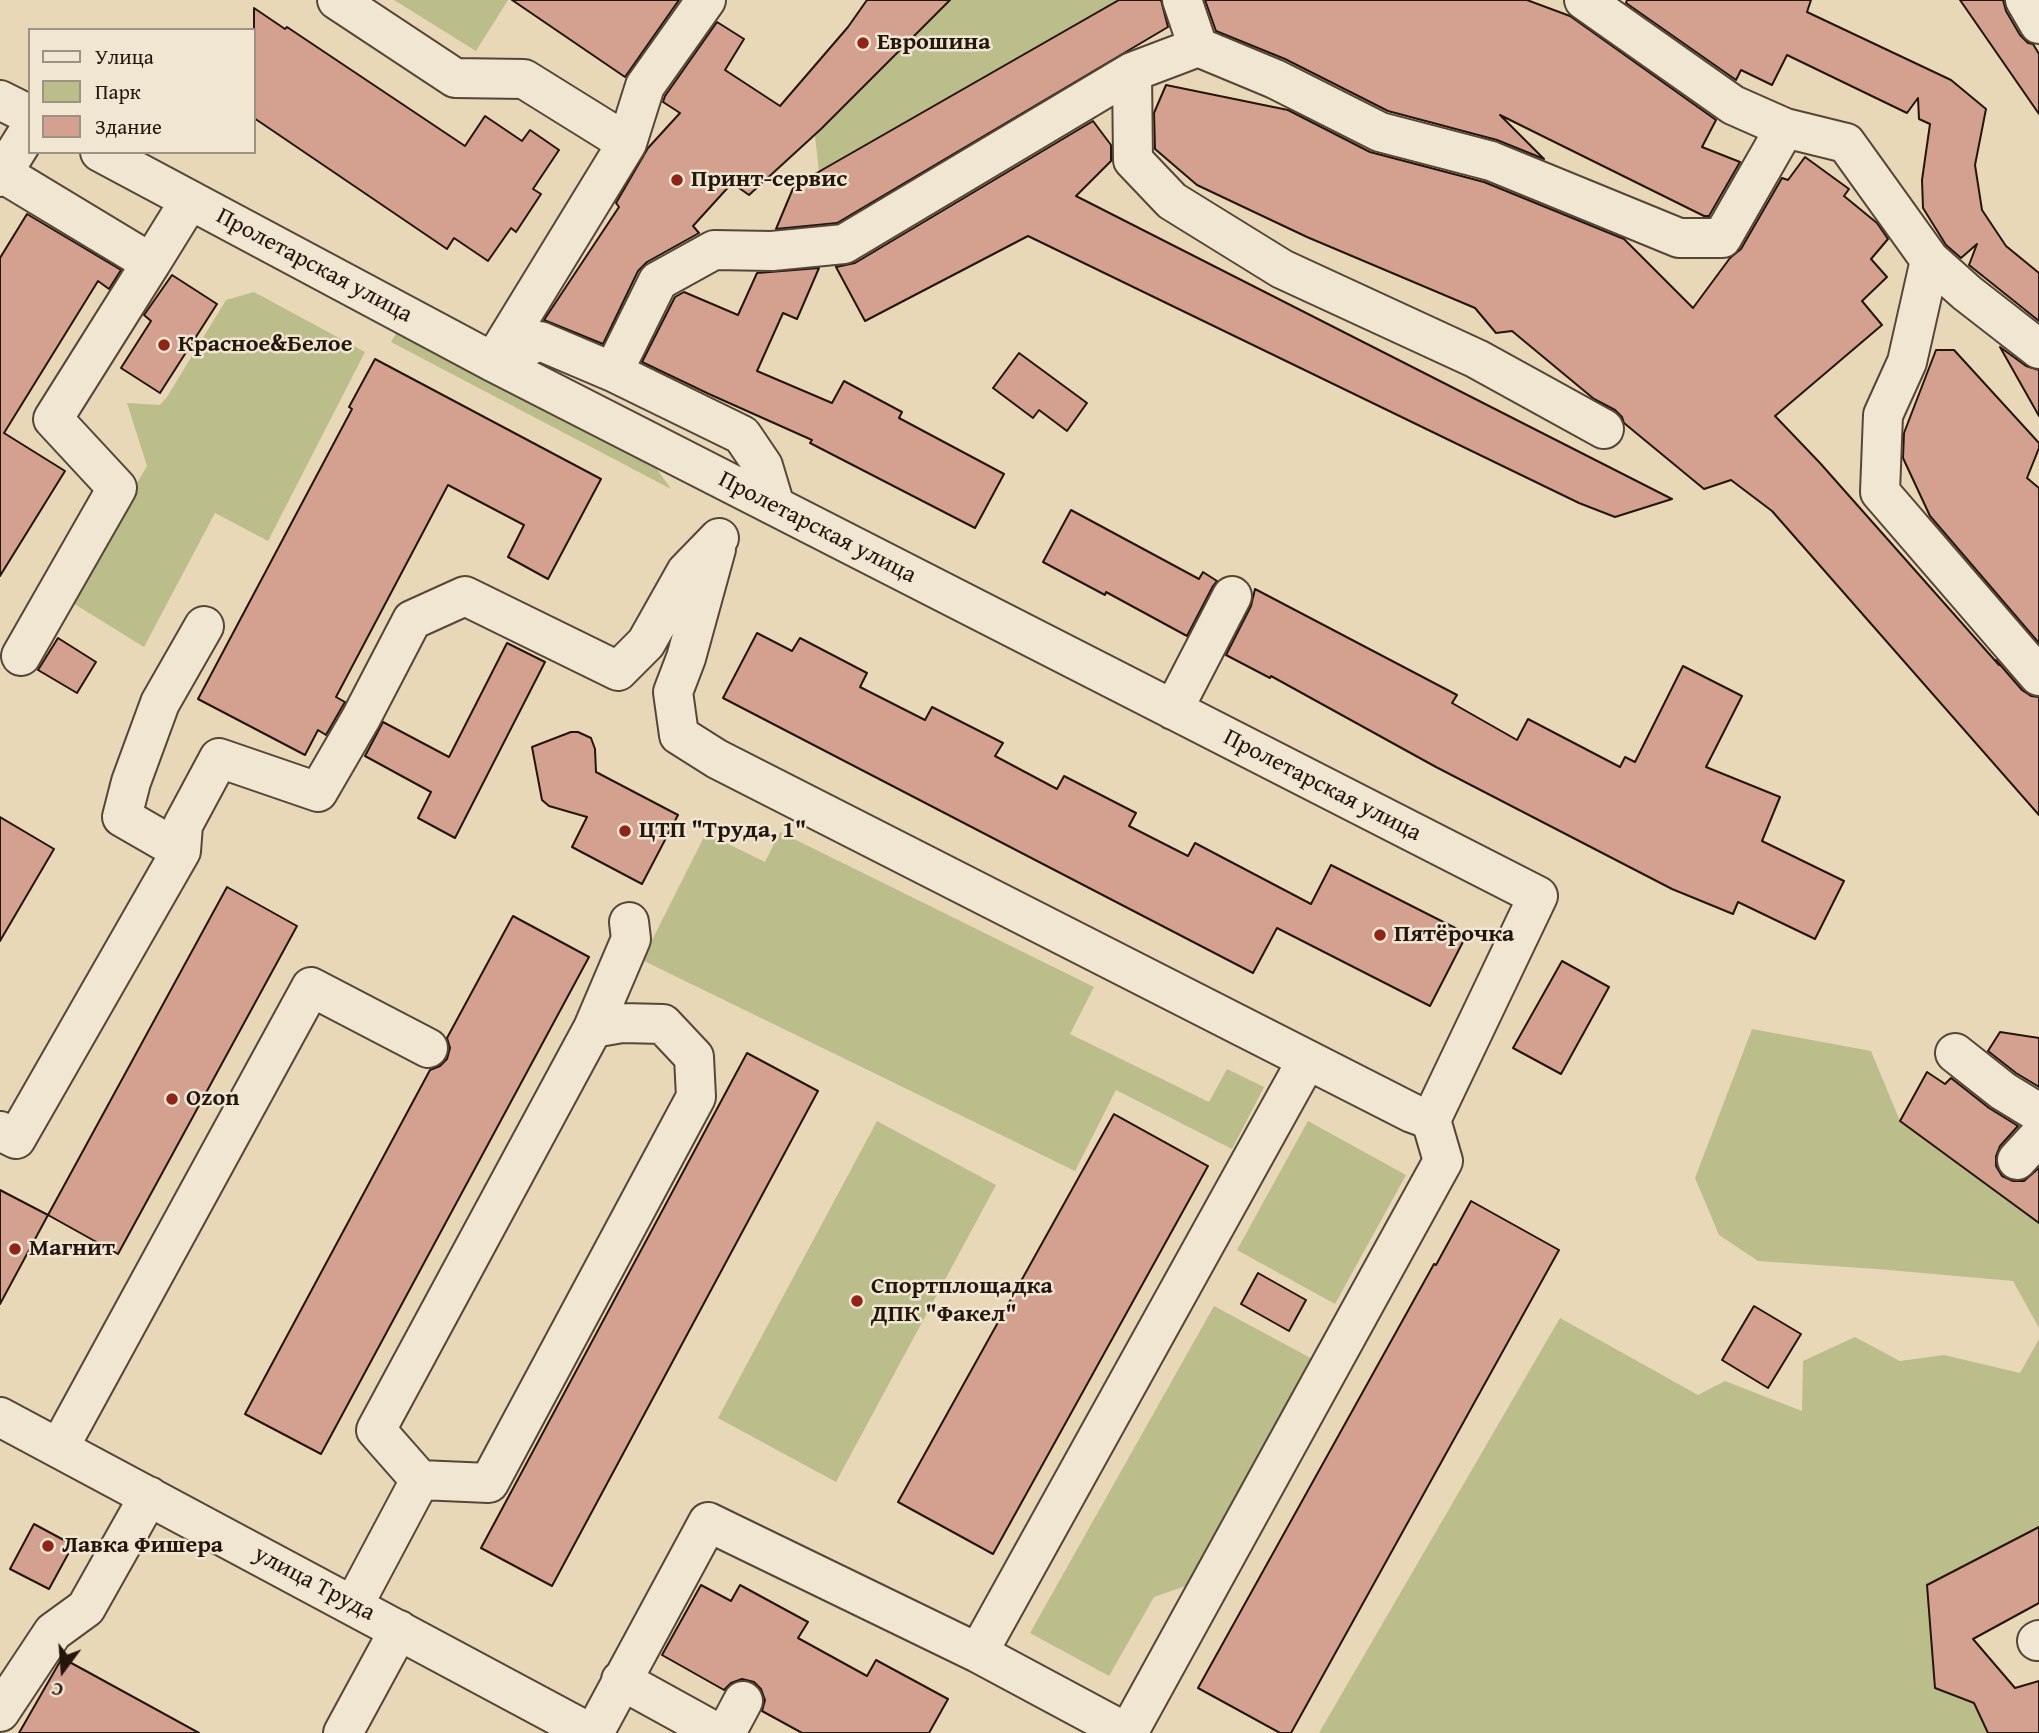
<!DOCTYPE html>
<meta charset="utf-8">
<style>
body{margin:0}
#map{position:relative;width:2039px;height:1733px;overflow:hidden;background:#e8d8b8;font-family:"Gentium Book Plus",serif}
canvas{display:block}
.legend{position:absolute;left:28px;top:28px;width:228px;height:126px;box-sizing:border-box;background:#f0e6d1;border:2px solid #9e9283;margin:0;padding:9px 12px;list-style:none;font-size:21px;color:#24150d}
.legend li{display:flex;align-items:center;gap:14px;height:35px}
.legend b{width:35px;border:2px solid #9e9283}
.north{position:absolute;left:28px;top:1635px;width:70px;height:70px;-webkit-text-stroke:5px #f0e6d1;paint-order:stroke;rotate:196deg;font-size:19px;font-weight:700;line-height:28px;text-align:center;color:#24150d}
.north::after{content:'';display:block;margin:auto;width:24px;height:32px;background:#24150d;clip-path:polygon(50% 0,100% 100%,50% 72%,0 100%)}
</style>
<div id="map">
<canvas width="2039" height="1733"></canvas>
<ul class="legend">
<li><b style="height:9px;background:#f0e6d1"></b>Улица</li>
<li><b style="height:19px;background:#bbbd8b"></b>Парк</li>
<li><b style="height:19px;background:#d4a190"></b>Здание</li>
</ul>
<div class="north">С</div>
</div>
<script>
const g = document.querySelector('canvas').getContext('2d');
g.lineJoin = 'round';
function fill(path, color) { g.fillStyle = color; g.fill(path, 'evenodd'); }
function strokePath(path, color, width, dash) { g.strokeStyle = color; g.lineWidth = width; g.lineCap = dash ? 'butt' : 'round'; g.setLineDash(dash || []); g.stroke(path); }
function drawText(font, color, halo, rows, align = 'center') {
  g.font = font + ' "Gentium Book Plus",serif'; g.lineWidth = 5; g.setLineDash([]); g.textBaseline = 'middle'; g.strokeStyle = halo; g.fillStyle = color; for (const [text, x, y, turn = 0] of rows) {
    g.save(); g.translate(x, y); g.rotate((+turn || 0) * Math.PI / 180); g.textAlign = isNaN(turn) ? turn : align; if (halo) g.strokeText(text, 0, 0); g.fillText(text, 0, 0); g.restore();
  }
}
const green = new Path2D(`
 M 394,0 L 508,0 L 476,51 Z
 M 950,0 L 1119,0 L 819,172 L 815,136 Z
 M 254,292 L 365,352 L 268,541 L 215,513 L 144,647 L 68,600 L 147,466 L 127,403 L 160,405 L 167,397 L 226,300 Z
 M 397,332 L 652,462 L 671,489 L 391,342 Z
 M 780,832 L 1094,987 L 1070,1034 L 1209,1102 L 1227,1069 L 1264,1087 L 1232,1149 L 1116,1090 L 1075,1171 L 642,960 L 706,833 L 765,862 Z
 M 1752,1029 L 1871,1051 L 1900,1121 L 2039,1223 L 2039,1328 L 2013,1281 L 1877,1269 L 1758,1261 L 1719,1235 L 1695,1178 Z
 M 877,1121 L 996,1185 L 836,1482 L 718,1418 Z
 M 1308,1121 L 1406,1175 L 1335,1304 L 1237,1250 Z
 M 1214,1306 L 1318,1362 L 1197,1582 L 1154,1597 L 1109,1676 L 1030,1633 Z
 M 1560,1318 L 1698,1395 L 1725,1381 L 1802,1411 L 1803,1361 L 1855,1337 L 1900,1361 L 1944,1355 L 2020,1373 L 2039,1339 L 2039,1527 L 1927,1585 L 1935,1688 L 1974,1703 L 1988,1733 L 1319,1733 Z`);
const building = new Path2D(`
 M 512,0 L 679,0 L 625,77 Z
 M 867,0 L 950,0 L 821,129 L 749,195 L 732,183 L 693,226 L 699,233 L 647,262 L 638,271 L 603,344 L 544,320 L 619,207 L 616,203 L 648,148 L 680,113 L 663,102 L 665,96 L 717,22 L 744,39 L 725,70 L 780,106 L 848,27 Z
 M 1119,0 L 1161,0 L 1168,27 L 837,223 L 776,229 L 794,186 Z
 M 1205,0 L 1527,0 L 1570,16 L 1716,120 L 1702,147 L 1740,162 L 1709,216 L 1704,216 L 1500,115 L 1544,159 L 1497,140 L 1388,111 L 1285,59 L 1216,31 Z
 M 1627,0 L 1811,0 L 1807,12 L 1951,80 L 1986,109 L 1975,165 L 1982,210 L 2006,246 L 2039,273 L 2039,321 L 1969,265 L 1977,244 L 1961,258 L 1946,245 L 1923,208 L 1922,180 L 1930,124 L 1919,119 L 1918,98 L 1907,113 L 1787,55 L 1772,85 L 1741,70 L 1736,80 L 1626,3 Z
 M 1960,0 L 2003,0 L 2006,11 L 2020,35 L 2028,43 L 2033,44 L 2039,54 L 2039,114 Z
 M 254,8 L 285,29 L 287,27 L 465,146 L 485,116 L 522,141 L 530,130 L 559,150 L 533,189 L 541,194 L 516,232 L 511,228 L 488,261 L 454,238 L 447,249 L 254,118 Z
 M 1166,85 L 1288,110 L 1370,152 L 1484,182 L 1624,239 L 1693,308 L 1730,258 L 1741,249 L 1782,178 L 1788,180 L 1805,157 L 1849,189 L 1844,196 L 1877,223 L 1888,239 L 1871,259 L 1887,277 L 1862,301 L 1882,325 L 1775,416 L 1820,463 L 1999,665 L 1996,660 L 2022,690 L 2031,696 L 2039,697 L 2039,815 L 1772,511 L 1731,480 L 1704,489 L 1624,423 L 1622,417 L 1615,410 L 1594,399 L 1512,331 L 1496,333 L 1475,308 L 1307,237 L 1197,185 L 1155,149 L 1154,113 Z
 M 1093,121 L 1111,145 L 1111,161 L 1076,196 L 1672,499 L 1615,517 L 1579,503 L 1028,236 L 865,321 L 836,267 L 855,263 Z
 M 27,214 L 121,270 L 109,289 L 98,281 L 4,433 L 65,471 L 0,576 L 0,258 Z
 M 819,268 L 797,319 L 783,313 L 757,371 L 832,403 L 844,381 L 902,412 L 899,418 L 1004,474 L 975,528 L 810,443 L 812,440 L 709,394 L 642,362 L 675,297 L 684,292 L 738,315 L 757,273 Z
 M 172,275 L 217,304 L 160,393 L 121,368 L 151,321 L 144,315 Z
 M 2000,347 L 2026,366 L 2039,370 L 2039,416 Z
 M 1936,350 L 1954,350 L 2039,443 L 2039,448 L 2027,478 L 2039,488 L 2039,643 L 1930,516 L 1903,458 L 1904,433 Z
 M 1019,353 L 1087,403 L 1067,431 L 1039,410 L 1033,418 L 993,388 Z
 M 375,359 L 601,479 L 548,579 L 508,557 L 524,525 L 448,485 L 336,697 L 345,702 L 342,707 L 326,735 L 318,730 L 305,755 L 198,699 L 352,409 L 349,407 Z
 M 1071,510 L 1199,579 L 1203,572 L 1217,581 L 1213,586 L 1187,636 L 1106,592 L 1105,595 L 1043,562 Z
 M 1255,589 L 1457,695 L 1452,703 L 1517,740 L 1528,719 L 1620,767 L 1625,757 L 1635,762 L 1683,666 L 1742,696 L 1706,767 L 1780,797 L 1762,841 L 1844,881 L 1815,939 L 1738,902 L 1733,914 L 1672,889 L 1436,767 L 1271,676 L 1270,678 L 1226,655 L 1251,606 Z
 M 757,633 L 792,651 L 800,638 L 867,673 L 860,687 L 925,720 L 932,707 L 1003,743 L 995,756 L 1057,789 L 1064,776 L 1136,813 L 1129,826 L 1188,856 L 1195,843 L 1311,904 L 1331,865 L 1467,934 L 1430,1006 L 1277,928 L 1253,973 L 723,698 Z
 M 58,638 L 96,662 L 77,693 L 38,670 Z
 M 507,643 L 545,662 L 455,838 L 418,818 L 431,792 L 365,756 L 383,722 L 449,757 Z
 M 571,732 L 578,732 L 591,738 L 595,749 L 596,772 L 678,815 L 642,884 L 572,847 L 587,817 L 549,806 L 542,800 L 532,747 Z
 M 0,817 L 54,849 L 0,941 Z
 M 227,887 L 297,926 L 118,1254 L 48,1215 Z
 M 513,916 L 589,957 L 321,1454 L 245,1414 L 430,1070 L 440,1066 L 447,1059 L 450,1048 L 447,1038 Z
 M 1562,961 L 1609,987 L 1561,1074 L 1513,1048 Z
 M 2000,1032 L 2039,1038 L 2039,1087 L 2016,1073 L 1988,1051 Z
 M 747,1053 L 818,1091 L 552,1586 L 481,1548 Z
 M 1927,1072 L 1945,1084 L 1951,1078 L 1989,1108 L 2018,1126 L 2000,1146 L 1996,1156 L 1996,1166 L 2002,1176 L 2013,1181 L 2024,1181 L 2039,1168 L 2039,1223 L 1900,1121 Z
 M 1114,1114 L 1208,1166 L 993,1554 L 898,1502 Z
 M 0,1190 L 48,1215 L 0,1304 Z
 M 1471,1201 L 1559,1250 L 1291,1733 L 1280,1733 L 1198,1688 L 1434,1264 L 1436,1265 Z
 M 1258,1273 L 1306,1300 L 1289,1331 L 1241,1304 Z
 M 1754,1306 L 1801,1334 L 1768,1388 L 1722,1360 Z
 M 34,1524 L 73,1545 L 49,1589 L 10,1569 Z
 M 2039,1527 L 2039,1603 L 1973,1639 L 2015,1688 L 2039,1681 L 2039,1733 L 1988,1733 L 1974,1703 L 1935,1688 L 1927,1585 Z
 M 701,1585 L 731,1601 L 740,1585 L 808,1622 L 798,1638 L 867,1676 L 876,1660 L 948,1699 L 929,1733 L 802,1733 L 762,1711 L 765,1700 L 761,1689 L 754,1682 L 742,1679 L 731,1683 L 724,1690 L 662,1655 Z
 M 62,1658 L 86,1671 L 199,1733 L 19,1733 Z`);
const minor = new Path2D(`
 M 337,0 L 455,78 L 524,79 L 627,143 L 493,362
 M 1182,0 L 1198,47 L 1275,79 L 1380,132 L 1491,161 L 1679,238 L 1722,238 L 1785,128 L 1846,143 L 1930,260 L 1967,293 L 2039,349
 M 1584,0 L 1733,105 L 1785,128
 M 2025,0 L 2039,24
 M 1198,47 L 1132,72 L 1133,160 L 1172,201 L 1282,269 L 1477,359 L 1604,429
 M 0,100 L 30,115
 M 627,143 L 645,86 L 706,0
 M 100,152 L 493,362 L 1538,896 L 1431,1120 L 1443,1161 L 1128,1733
 M 2,173 L 151,263 L 53,419 L 117,488 L 21,656
 M 0,177 L 30,129
 M 1930,260 L 1907,362 L 1883,415 L 1880,492 L 2039,676
 M 151,263 L 190,200
 M 493,362 L 540,341 L 613,372 L 742,435 L 763,466 L 775,506
 M 613,372 L 658,281 L 714,250 L 772,251 L 844,244 L 1132,72
 M 716,549 L 686,658 L 673,692 L 679,735 L 717,759 L 1412,1113 L 1431,1120
 M 1173,710 L 1232,596
 M 181,851 L 122,817 L 131,782 L 160,703 L 204,626
 M 593,1028 L 631,939 L 629,922
 M 1955,1053 L 2003,1091 L 2039,1113
 M 0,1131 L 16,1139 L 181,851 L 183,825 L 219,758 L 318,792 L 361,718 L 412,620 L 465,596 L 618,671 L 646,643 L 686,572 L 719,538
 M 2017,1160 L 2039,1136
 M 0,1417 L 590,1733
 M 59,1448 L 311,987 L 428,1048
 M 353,1606 L 420,1480 L 376,1430 L 593,1028 L 622,1023 L 663,1024 L 694,1057 L 696,1097 L 489,1483 L 420,1480
 M 2037,1641 L 2039,1640
 M 978,1653 L 1307,1060
 M 621,1680 L 717,1733
 M 0,1712 L 53,1632 L 86,1608 L 149,1496
 M 343,1733 L 399,1630
 M 594,1733 L 708,1522 L 978,1653 L 1127,1733
 M 726,1733 L 743,1701`);
const markers = [
 [863,43,7,"#8f2418"],
 [677,180,7,"#8f2418"],
 [164,345,7,"#8f2418"],
 [625,831,7,"#8f2418"],
 [1380,935,7,"#8f2418"],
 [172,1099,7,"#8f2418"],
 [15,1249,7,"#8f2418"],
 [857,1301,7,"#8f2418"],
 [48,1546,7,"#8f2418"]
];
const poiNames = [
 ["Еврошина",877,43],
 ["Принт-сервис",691,180],
 ["Красное&Белое",178,345],
 ["ЦТП \"Труда, 1\"",639,831],
 ["Пятёрочка",1394,935],
 ["Ozon",186,1099],
 ["Магнит",29,1249],
 ["Спортплощадка",871,1287],
 ["ДПК \"Факел\"",871,1315],
 ["Лавка Фишера",62,1546]
];
const streetNames = [
 ["Пролетарская улица",314,266,28],
 ["Пролетарская улица",817,528,27],
 ["Пролетарская улица",1322,786,27],
 ["улица Труда",314,1584,28]
];
fill(green, '#bbbd8b');
fill(building, '#d4a190');
strokePath(building, '#24150d', 2);
strokePath(minor, '#554638', 42);
strokePath(minor, '#f0e6d1', 38);
for (const [x, y, r, color] of markers) { const dot = new Path2D(); dot.arc(x, y, r, 0, 2 * Math.PI); g.fillStyle = color; g.fill(dot); strokePath(dot, '#f0e6d1', 2.5); }
drawText('bold 24px', '#24150d', '#f0e6d1', poiNames, 'left');
drawText('24px', '#24150d', '#f0e6d1', streetNames);
</script>
